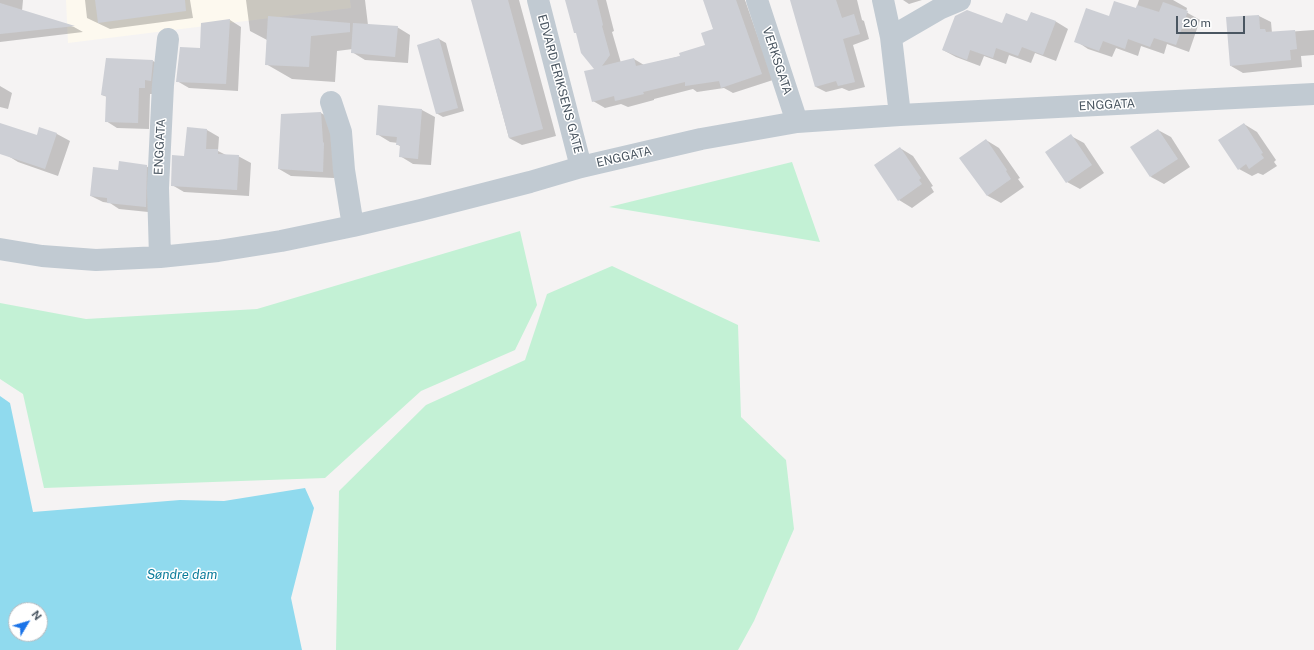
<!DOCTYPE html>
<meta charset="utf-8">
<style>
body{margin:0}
#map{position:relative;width:1314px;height:650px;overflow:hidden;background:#f5f3f3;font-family:"Public Sans",sans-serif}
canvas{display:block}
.north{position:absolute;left:8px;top:602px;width:40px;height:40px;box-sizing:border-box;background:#fff;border:1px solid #b7bbc0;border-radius:50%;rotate:52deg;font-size:11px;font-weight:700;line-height:16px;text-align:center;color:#4a5661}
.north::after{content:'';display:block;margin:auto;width:14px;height:18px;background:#1a73e8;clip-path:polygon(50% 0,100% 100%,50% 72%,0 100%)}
.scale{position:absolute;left:1176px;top:16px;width:69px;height:18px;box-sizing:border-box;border:2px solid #4a5661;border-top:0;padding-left:5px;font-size:12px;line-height:14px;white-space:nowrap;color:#4a5661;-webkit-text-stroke:3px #fff;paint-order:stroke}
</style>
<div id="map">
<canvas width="1314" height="650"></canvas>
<div class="north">N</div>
<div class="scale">20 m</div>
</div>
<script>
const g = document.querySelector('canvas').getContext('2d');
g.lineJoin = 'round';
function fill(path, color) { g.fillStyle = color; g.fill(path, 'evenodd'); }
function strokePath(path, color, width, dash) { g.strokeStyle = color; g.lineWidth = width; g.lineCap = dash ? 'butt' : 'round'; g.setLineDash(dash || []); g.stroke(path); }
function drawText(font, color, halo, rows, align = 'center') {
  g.font = font + ' "Public Sans",sans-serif'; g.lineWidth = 3; g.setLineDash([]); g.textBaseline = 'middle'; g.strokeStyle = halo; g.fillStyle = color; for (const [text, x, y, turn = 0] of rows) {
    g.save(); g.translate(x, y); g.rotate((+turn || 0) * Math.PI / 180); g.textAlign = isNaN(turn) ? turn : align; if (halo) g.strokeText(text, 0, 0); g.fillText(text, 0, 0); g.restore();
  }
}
const commercial = new Path2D(`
 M 66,0 L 350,0 L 351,8 L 68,43 Z`);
const green = new Path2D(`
 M 792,162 L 820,242 L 609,207 Z
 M 520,231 L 537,305 L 515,350 L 421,391 L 325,478 L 44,488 L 23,394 L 0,379 L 0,303 L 86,319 L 257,309 Z
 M 612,266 L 738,325 L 741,417 L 786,460 L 794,529 L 754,621 L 738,650 L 336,650 L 339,491 L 426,405 L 525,360 L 547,294 Z`);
const water = new Path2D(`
 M 0,396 L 10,403 L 33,512 L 180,500 L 224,501 L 305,488 L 314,508 L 291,598 L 302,650 L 0,650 ZM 16,610 L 40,610 L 40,634 L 16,634 Z`);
const shadow = new Path2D(`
 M 0,0 L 23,0 L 22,11 L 74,27 L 83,32 L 0,42 Z
 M 85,0 L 190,0 L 193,18 L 110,29 L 87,18 Z
 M 246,0 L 365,0 L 368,25 L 397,27 L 410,35 L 408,63 L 365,60 L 352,52 L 353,49 L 337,51 L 335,82 L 292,79 L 266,64 L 267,40 L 250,31 Z
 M 472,0 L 519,0 L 556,136 L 522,145 L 509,138 Z
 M 572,0 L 606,0 L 614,31 L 612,32 L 621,63 L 634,59 L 644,65 L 681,56 L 706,46 L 714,30 L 704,0 L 745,0 L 773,80 L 733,93 L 724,88 L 697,92 L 693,89 L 654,99 L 654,100 L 628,107 L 621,104 L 605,108 L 593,101 L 595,69 Z
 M 791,0 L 857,0 L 862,20 L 864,21 L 869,39 L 853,45 L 865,87 L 849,91 L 842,88 L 826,92 L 816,87 Z
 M 903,0 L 922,0 L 909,4 Z
 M 1139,0 L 1173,0 L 1187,8 L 1186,12 L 1200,20 L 1189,52 L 1167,44 L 1164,54 L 1141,46 L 1138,56 L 1116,48 L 1112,57 L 1088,49 L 1076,41 L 1109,17 L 1136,9 Z
 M 1259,16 L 1271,22 L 1272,33 L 1314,30 L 1314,55 L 1301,56 L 1302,67 L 1243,73 L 1231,66 Z
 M 230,20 L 241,27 L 238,91 L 189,88 L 177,81 L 200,49 Z
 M 1055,21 L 1068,29 L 1056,61 L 1035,53 L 1031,63 L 1009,55 L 1006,64 L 984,56 L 980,66 L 956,57 L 943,50 L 1003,24 Z
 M 439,39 L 446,43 L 464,111 L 443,117 L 436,113 Z
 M 153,61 L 164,67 L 156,94 L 150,94 L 149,129 L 117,128 L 106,121 L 107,97 L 102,95 Z
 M 0,86 L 12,93 L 8,109 L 0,107 Z
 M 422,110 L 435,117 L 431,165 L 413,164 L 400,156 L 400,146 L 398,145 L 398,143 L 390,142 L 377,134 Z
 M 321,113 L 332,119 L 336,150 L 334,178 L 291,176 L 279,169 Z
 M 1244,124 L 1257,132 L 1276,160 L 1274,162 L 1277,166 L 1263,175 L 1258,173 L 1252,176 L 1239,169 Z
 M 40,128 L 57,134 L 70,141 L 58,176 L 18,162 L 5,154 L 37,136 Z
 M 188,128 L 207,130 L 219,137 L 218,151 L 226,155 L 238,156 L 251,163 L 249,196 L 184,192 L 172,185 L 185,157 Z
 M 1158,130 L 1171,137 L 1190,167 L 1164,184 L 1151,177 Z
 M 1071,136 L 1084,143 L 1104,173 L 1080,189 L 1067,182 Z
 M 986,140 L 999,148 L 1020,178 L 1018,179 L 1024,187 L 1001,203 L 988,196 L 961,158 Z
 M 900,148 L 913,156 L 933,186 L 931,187 L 934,192 L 912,208 L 899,200 L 875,165 Z
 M 146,166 L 158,173 L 158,213 L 119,209 L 110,203 L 103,202 L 91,196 L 119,171 Z`);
const building = new Path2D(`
 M 95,0 L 185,0 L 186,11 L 98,23 Z
 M 471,0 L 508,0 L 543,129 L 509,138 Z
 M 565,0 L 597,0 L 603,25 L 602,26 L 610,55 L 602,66 L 634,58 L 636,66 L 680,56 L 679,53 L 705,45 L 701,33 L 713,29 L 703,0 L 736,0 L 762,74 L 721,88 L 719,81 L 685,86 L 685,82 L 643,92 L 644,94 L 615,101 L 614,96 L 592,102 L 584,71 L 594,69 L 581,53 L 576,33 L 574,33 Z
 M 790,0 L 836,0 L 842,18 L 854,14 L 860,34 L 843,39 L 855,82 L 838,86 L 836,81 L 815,87 Z
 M 1114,1 L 1136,8 L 1137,5 L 1159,12 L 1163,2 L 1188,11 L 1176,45 L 1154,38 L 1150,47 L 1128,39 L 1125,49 L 1103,41 L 1099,51 L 1074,42 L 1086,8 L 1109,16 Z
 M 0,3 L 75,26 L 0,34 Z
 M 967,10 L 1002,23 L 1006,13 L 1027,21 L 1031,12 L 1056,21 L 1043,55 L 1022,47 L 1018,56 L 996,48 L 993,58 L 970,50 L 967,60 L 942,50 L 955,16 Z
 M 1259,15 L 1260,29 L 1265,29 L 1266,32 L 1295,30 L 1297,49 L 1290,50 L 1291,60 L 1230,66 L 1226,17 Z
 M 268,16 L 350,23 L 350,32 L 311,36 L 309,67 L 265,65 Z
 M 230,19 L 226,84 L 176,82 L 180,47 L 200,48 L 201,23 Z
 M 353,23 L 398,26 L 395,57 L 351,53 Z
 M 439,38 L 458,108 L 436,114 L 417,45 Z
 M 106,58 L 153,60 L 151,81 L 145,80 L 145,88 L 139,88 L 138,123 L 105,122 L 106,96 L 101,95 Z
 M 378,105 L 422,109 L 418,159 L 399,157 L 400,145 L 396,145 L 397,137 L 376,135 Z
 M 321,112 L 323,142 L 324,143 L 323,172 L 278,169 L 281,114 Z
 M 0,123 L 37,135 L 39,127 L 57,133 L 45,169 L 0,154 Z
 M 1244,123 L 1263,153 L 1261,154 L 1264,158 L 1249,169 L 1246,164 L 1238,170 L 1218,140 Z
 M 187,127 L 207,129 L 206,149 L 218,149 L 218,154 L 239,155 L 237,190 L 171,186 L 172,155 L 184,156 Z
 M 1158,129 L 1178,159 L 1150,177 L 1130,147 Z
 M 1071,134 L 1092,165 L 1066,183 L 1045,152 Z
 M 986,139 L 1007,170 L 1006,171 L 1011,179 L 987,196 L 959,158 Z
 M 900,147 L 921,178 L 919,180 L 922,184 L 898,201 L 874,165 Z
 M 119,161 L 147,165 L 146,207 L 107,203 L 107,198 L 90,196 L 93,167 L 118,170 Z`);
const minor = new Path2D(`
 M 538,0 L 581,167
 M 757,0 L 797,122
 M 883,0 L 891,37 L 900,115
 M 891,37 L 941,8 L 960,0
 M 331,102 L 341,132 L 344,170 L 353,226
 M 0,249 L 42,256 L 96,260 L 160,257 L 218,251 L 281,241 L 353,226 L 421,210 L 530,182 L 581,167 L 701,139 L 797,122 L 900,115 L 1314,94
 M 160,257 L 158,188 L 163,85 L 168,39`);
const streetNames = [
 ["VERKSGATA",777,61,72],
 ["EDVARD ERIKSENS GATE",560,84,75],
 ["ENGGATA",1107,105,-3],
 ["ENGGATA",160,147,-87],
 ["ENGGATA",624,157,-13]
];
const waterNames = [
 ["Søndre dam",182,575]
];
fill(commercial, '#fdf9ef');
fill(green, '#c3f1d5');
fill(water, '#90daee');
fill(shadow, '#0003');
fill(building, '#cdcfd5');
strokePath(minor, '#c1cad2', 22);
drawText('12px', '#4a5661', '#fff', streetNames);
drawText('italic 13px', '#0c7c9b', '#fff', waterNames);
</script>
